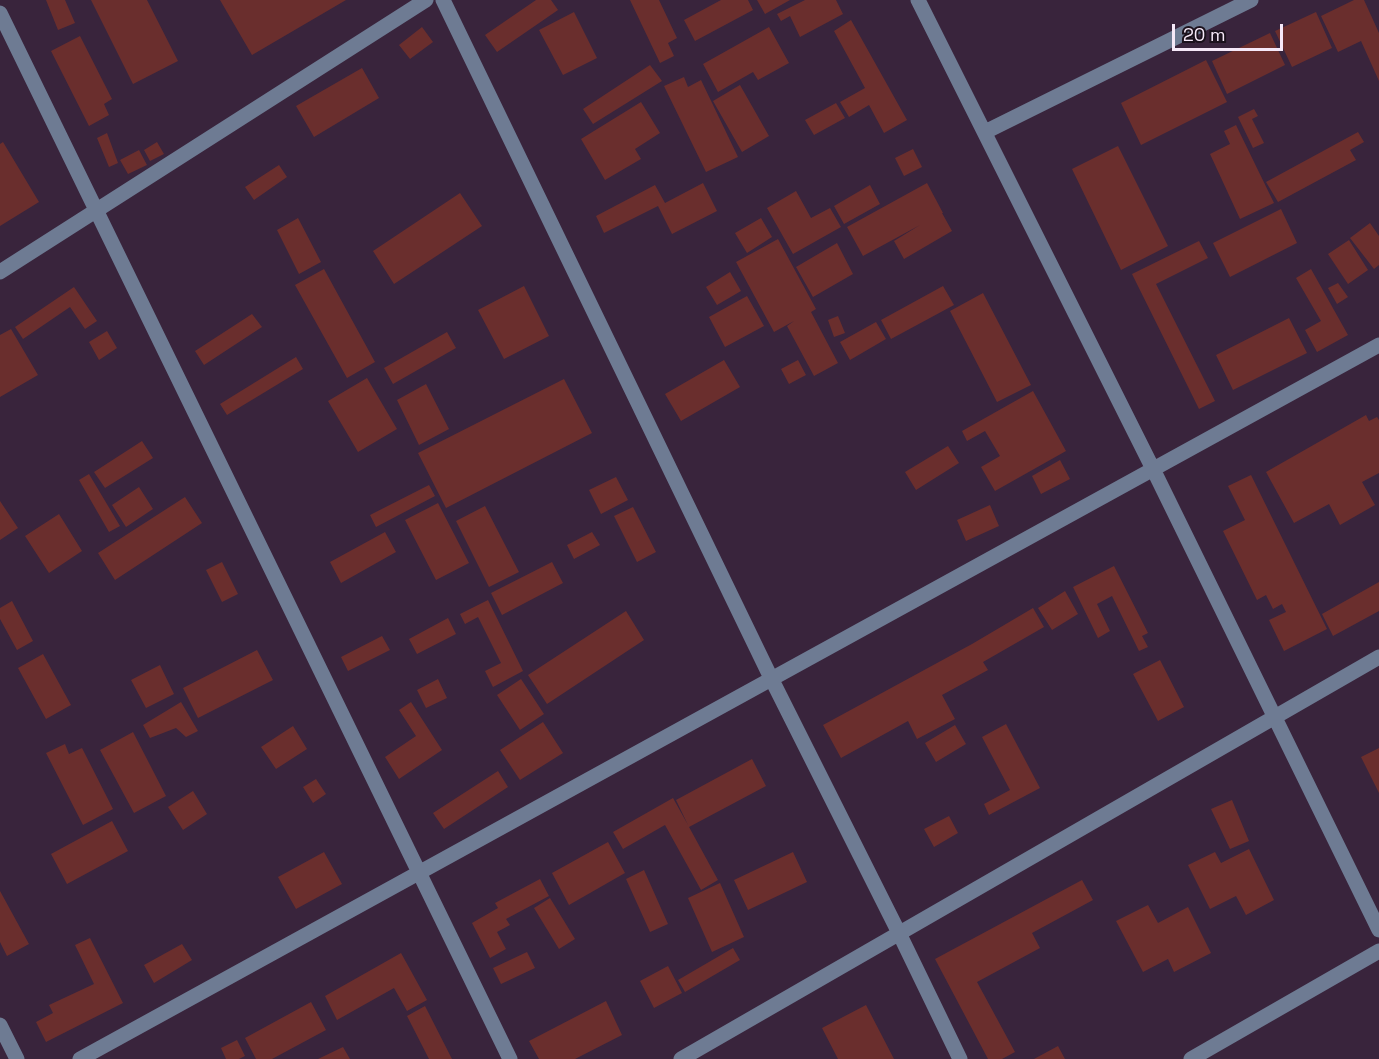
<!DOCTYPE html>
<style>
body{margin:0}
#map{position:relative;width:1379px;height:1059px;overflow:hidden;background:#39243c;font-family:"Space Grotesk",sans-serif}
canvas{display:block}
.scale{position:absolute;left:1172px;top:24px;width:111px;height:27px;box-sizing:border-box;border:3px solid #f6e8f8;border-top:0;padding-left:8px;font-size:18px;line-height:21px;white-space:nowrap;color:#f6e8f8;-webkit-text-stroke:4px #1b111c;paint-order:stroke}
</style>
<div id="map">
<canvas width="1379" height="1059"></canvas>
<div class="scale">20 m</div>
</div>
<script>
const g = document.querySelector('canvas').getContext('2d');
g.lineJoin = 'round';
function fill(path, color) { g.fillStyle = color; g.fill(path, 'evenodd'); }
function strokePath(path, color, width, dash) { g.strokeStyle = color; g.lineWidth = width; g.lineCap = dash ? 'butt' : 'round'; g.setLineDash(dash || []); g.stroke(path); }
const building = new Path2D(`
 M 46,0 L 65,0 L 75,23 L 58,30 Z
 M 91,0 L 147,0 L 178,61 L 133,84 Z
 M 220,0 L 346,0 L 252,55 Z
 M 536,0 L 551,0 L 558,10 L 497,52 L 485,35 Z
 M 630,0 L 659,0 L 677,38 L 668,43 L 674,56 L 660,63 Z
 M 721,0 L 748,0 L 753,10 L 695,41 L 684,20 Z
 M 757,0 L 790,0 L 765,14 Z
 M 805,0 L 836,0 L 843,14 L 800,37 L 790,16 L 781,21 L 777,14 Z
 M 1354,0 L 1364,0 L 1379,33 L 1379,81 L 1361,41 L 1338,52 L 1321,16 Z
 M 574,12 L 597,58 L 563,75 L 539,30 Z
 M 1316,12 L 1332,48 L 1292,67 L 1275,31 Z
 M 851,20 L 907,120 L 884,133 L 869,105 L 849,117 L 840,102 L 865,88 L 834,31 Z
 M 422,27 L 433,42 L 410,59 L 399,45 Z
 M 769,27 L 789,63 L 758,80 L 753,72 L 718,92 L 703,64 Z
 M 1270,33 L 1285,65 L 1227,94 L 1212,61 Z
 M 80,36 L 112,99 L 104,104 L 109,115 L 89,126 L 51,51 Z
 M 1206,60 L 1227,102 L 1141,145 L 1121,103 Z
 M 650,65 L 662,81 L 593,124 L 583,109 Z
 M 362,68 L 379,98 L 314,137 L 296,106 Z
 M 684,77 L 688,87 L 701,80 L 738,157 L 706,172 L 664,86 Z
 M 740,85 L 769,136 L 742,152 L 713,101 Z
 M 641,102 L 660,133 L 635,149 L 641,159 L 605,180 L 581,139 Z
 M 836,103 L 845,118 L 814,135 L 805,120 Z
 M 1254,109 L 1258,116 L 1252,119 L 1264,143 L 1253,148 L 1238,117 Z
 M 1236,125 L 1274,203 L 1240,219 L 1210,154 L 1230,144 L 1224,131 Z
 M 1358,132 L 1364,142 L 1350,150 L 1356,160 L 1278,202 L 1266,182 Z
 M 107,133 L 118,163 L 109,167 L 97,138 Z
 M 3,142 L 39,202 L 0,226 L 0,144 Z
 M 157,142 L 164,154 L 150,161 L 144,150 Z
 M 1118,146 L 1168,246 L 1121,270 L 1072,169 Z
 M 913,149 L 922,167 L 904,176 L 895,158 Z
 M 139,150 L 147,165 L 128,174 L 120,160 Z
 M 279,165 L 287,177 L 254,200 L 245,187 Z
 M 703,183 L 717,211 L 672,234 L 658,206 L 604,233 L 596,216 L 655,185 L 665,203 Z
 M 927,183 L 943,213 L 942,213 L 952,231 L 904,259 L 894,241 L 920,225 L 863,256 L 847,227 Z
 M 870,185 L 880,204 L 844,224 L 834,206 Z
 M 796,191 L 811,218 L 830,208 L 841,227 L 793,254 L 767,208 Z
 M 460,193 L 482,226 L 394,284 L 373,251 Z
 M 1281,209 L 1297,243 L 1230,277 L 1213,243 Z
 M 298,218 L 321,262 L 299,274 L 277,230 Z
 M 761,218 L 772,237 L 747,253 L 735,233 Z
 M 1370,223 L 1379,236 L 1379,265 L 1374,269 L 1350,238 Z
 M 778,239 L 816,309 L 811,312 L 838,363 L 814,376 L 787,326 L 794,321 L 774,332 L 736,262 Z
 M 1349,240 L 1368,270 L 1348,284 L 1328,254 Z
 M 1199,241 L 1208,258 L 1156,284 L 1215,401 L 1199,409 L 1132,274 Z
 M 837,243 L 853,274 L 813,297 L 796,267 Z
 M 324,269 L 375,362 L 347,378 L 295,285 Z
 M 1311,269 L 1348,335 L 1317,352 L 1305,330 L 1321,321 L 1296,278 Z
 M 730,272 L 741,291 L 717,305 L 706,287 Z
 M 1338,283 L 1348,297 L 1337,304 L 1328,288 Z
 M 524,286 L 549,336 L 504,359 L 478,310 Z
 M 943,286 L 954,305 L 891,339 L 881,320 Z
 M 74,287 L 97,321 L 85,329 L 70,307 L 23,339 L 15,327 Z
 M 983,293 L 1031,385 L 997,402 L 950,311 Z
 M 747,296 L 764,326 L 725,347 L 709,317 Z
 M 252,314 L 262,327 L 204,365 L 195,351 Z
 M 838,316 L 845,333 L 834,337 L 828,320 Z
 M 1289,318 L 1307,353 L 1233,390 L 1216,355 Z
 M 876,322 L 886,339 L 850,360 L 840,342 Z
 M 11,329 L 38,375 L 0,397 L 0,335 Z
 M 107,331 L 117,348 L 99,360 L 89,342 Z
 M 447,332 L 456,348 L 393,384 L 384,368 Z
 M 296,357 L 303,369 L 227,415 L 220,404 Z
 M 724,360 L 740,387 L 681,421 L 665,394 Z
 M 798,360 L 806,375 L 789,384 L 781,369 Z
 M 367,378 L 397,429 L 358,452 L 328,401 Z
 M 564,379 L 592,433 L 446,508 L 418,453 Z
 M 426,384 L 449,429 L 419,445 L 397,400 Z
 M 1033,391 L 1066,451 L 995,491 L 981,467 L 1000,456 L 985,431 L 967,441 L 962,431 Z
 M 1366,415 L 1369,421 L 1377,417 L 1379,420 L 1379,473 L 1362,482 L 1375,505 L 1340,525 L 1329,504 L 1294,523 L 1266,472 Z
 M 142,441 L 153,458 L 105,488 L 94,472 Z
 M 948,446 L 959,463 L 916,490 L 905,472 Z
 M 1060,460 L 1070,479 L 1041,494 L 1032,476 Z
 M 89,474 L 120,526 L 109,532 L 79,480 Z
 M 1251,475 L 1327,629 L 1284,651 L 1269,620 L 1286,612 L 1282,604 L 1273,609 L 1266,595 L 1257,600 L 1223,531 L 1245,520 L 1228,486 Z
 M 616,477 L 628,500 L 601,514 L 589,490 Z
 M 429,485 L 435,496 L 376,527 L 370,515 Z
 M 139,487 L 153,509 L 126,527 L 112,505 Z
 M 185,497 L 202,523 L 115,580 L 98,553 Z
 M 0,501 L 18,528 L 0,540 Z
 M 438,503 L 469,563 L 436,580 L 405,520 Z
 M 990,505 L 999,526 L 966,541 L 957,520 Z
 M 485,506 L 519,572 L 489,587 L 456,521 Z
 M 633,507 L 656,552 L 637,562 L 614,516 Z
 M 59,514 L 82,551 L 49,573 L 25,536 Z
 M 385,532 L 396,552 L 341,583 L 330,562 Z
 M 592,532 L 600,545 L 574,559 L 567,545 Z
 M 222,562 L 238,594 L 222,602 L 206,570 Z
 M 552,562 L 563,583 L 502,615 L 491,593 Z
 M 1114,566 L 1148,633 L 1142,636 L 1148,647 L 1139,651 L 1112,596 L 1097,604 L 1110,631 L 1098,638 L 1073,587 Z
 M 1379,582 L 1379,611 L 1333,636 L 1322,614 Z
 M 1065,591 L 1078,614 L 1052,630 L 1038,608 Z
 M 488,600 L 523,671 L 493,687 L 485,671 L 501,663 L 478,617 L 465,624 L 460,614 Z
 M 12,601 L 33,641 L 17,650 L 0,619 L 0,608 Z
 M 1033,608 L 1044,627 L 983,662 L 988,670 L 942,695 L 955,719 L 917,739 L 908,721 L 841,758 L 823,725 L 972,644 Z
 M 626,611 L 644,640 L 547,704 L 528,675 Z
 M 448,618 L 456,634 L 417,654 L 409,639 Z
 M 382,636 L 390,650 L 348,671 L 341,657 Z
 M 257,650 L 273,680 L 198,718 L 183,688 Z
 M 43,654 L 71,705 L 46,719 L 18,668 Z
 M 1160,660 L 1184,707 L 1158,721 L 1133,674 Z
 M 160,665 L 174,694 L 146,708 L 131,680 Z
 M 438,679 L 447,698 L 426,708 L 417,690 Z
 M 521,679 L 544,714 L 520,730 L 497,695 Z
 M 181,702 L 198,731 L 186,737 L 176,728 L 150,738 L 143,725 Z
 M 411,702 L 442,750 L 399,779 L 385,757 L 416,736 L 399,710 Z
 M 543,722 L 563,753 L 520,780 L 500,750 Z
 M 1006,724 L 1040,788 L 989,815 L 984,804 L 1010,790 L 982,737 Z
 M 955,725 L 966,744 L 936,762 L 925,743 Z
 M 293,726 L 307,749 L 276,769 L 261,747 Z
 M 133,732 L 166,796 L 134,813 L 100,750 Z
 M 65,744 L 69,754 L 82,748 L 113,809 L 83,825 L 46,753 Z
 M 1379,748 L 1379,793 L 1361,757 Z
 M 752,759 L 766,786 L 689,827 L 718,880 L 701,890 L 665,825 L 623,849 L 613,832 L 673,798 L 688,825 L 676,800 Z
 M 498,771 L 508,787 L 444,829 L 433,813 Z
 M 316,779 L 326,794 L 313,803 L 303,787 Z
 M 193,791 L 207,814 L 183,830 L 168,807 Z
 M 1232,800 L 1249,841 L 1230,849 L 1211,809 Z
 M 949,816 L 958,833 L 934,847 L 924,829 Z
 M 112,821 L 128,851 L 67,884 L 51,854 Z
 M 608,842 L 625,873 L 569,905 L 552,873 Z
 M 1249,849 L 1274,900 L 1246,915 L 1236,896 L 1210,909 L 1188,865 L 1215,852 L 1221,863 Z
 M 324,852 L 342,884 L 296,909 L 278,877 Z
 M 793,852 L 807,882 L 748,910 L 734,880 Z
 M 644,870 L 668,924 L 650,932 L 626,879 Z
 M 540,879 L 549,896 L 506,919 L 510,925 L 497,932 L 506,949 L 490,958 L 472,923 L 498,908 L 495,903 Z
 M 1082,880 L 1093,900 L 1032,933 L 1040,948 L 977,982 L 1015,1052 L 1002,1059 L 988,1059 L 935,959 Z
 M 720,883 L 744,937 L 712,952 L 688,898 Z
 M 0,891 L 29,944 L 7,956 L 0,942 Z
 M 550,898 L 575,939 L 559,949 L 534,908 Z
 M 1148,905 L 1158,923 L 1188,907 L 1211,953 L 1174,972 L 1168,959 L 1143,972 L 1116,921 Z
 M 90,938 L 123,1003 L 46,1042 L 36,1022 L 53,1013 L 49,1005 L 94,984 L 75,945 Z
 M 182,944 L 192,960 L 154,983 L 144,965 Z
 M 733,948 L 740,960 L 685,992 L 678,980 Z
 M 527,952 L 535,968 L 501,984 L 493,968 Z
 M 401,953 L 427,1000 L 407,1011 L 394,988 L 337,1020 L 325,996 Z
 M 668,966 L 682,993 L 654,1008 L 640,981 Z
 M 606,1001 L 622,1035 L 575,1059 L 539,1059 L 529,1041 Z
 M 311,1002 L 326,1030 L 272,1059 L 256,1059 L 245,1038 Z
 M 866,1005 L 894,1059 L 838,1059 L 822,1028 Z
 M 425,1006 L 452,1059 L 429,1059 L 407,1016 Z
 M 237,1040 L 245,1056 L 239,1059 L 226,1059 L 221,1048 Z
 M 1058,1046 L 1065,1059 L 1034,1059 Z
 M 343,1047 L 350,1059 L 318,1059 Z`);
const minor = new Path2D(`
 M 443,0 L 771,678 L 899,933 L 960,1059
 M 918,0 L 1153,469 L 1379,930
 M 0,13 L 510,1059
 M 985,132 L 1251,0
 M 0,272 L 426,0
 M 0,1025 L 17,1059
 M 80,1059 L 1379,345
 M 681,1059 L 1379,657
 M 1191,1059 L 1379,951`);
fill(building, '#6a2e2d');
strokePath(minor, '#6e7b93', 15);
</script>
